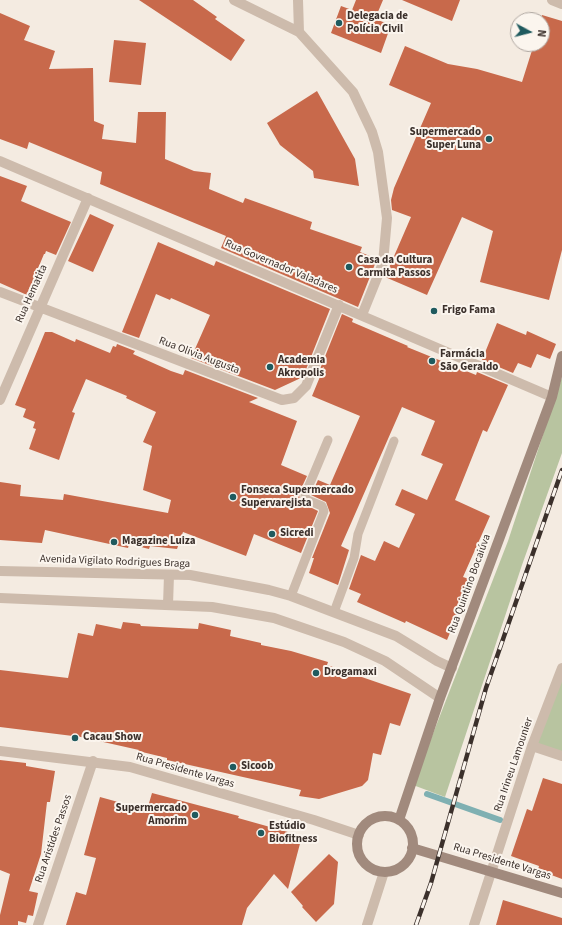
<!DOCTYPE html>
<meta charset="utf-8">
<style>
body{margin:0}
#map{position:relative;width:562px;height:925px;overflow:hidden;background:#f4ebe1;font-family:"Source Sans 3",sans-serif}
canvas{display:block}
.north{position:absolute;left:510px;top:12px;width:40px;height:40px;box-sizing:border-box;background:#fbf5ee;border:1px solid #aea6a0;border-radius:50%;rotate:97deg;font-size:11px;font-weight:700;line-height:16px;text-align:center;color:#3b302b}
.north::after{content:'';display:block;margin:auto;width:14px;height:18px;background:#1f5a5e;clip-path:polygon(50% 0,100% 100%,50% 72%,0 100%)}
</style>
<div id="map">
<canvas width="562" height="925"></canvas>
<div class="north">N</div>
</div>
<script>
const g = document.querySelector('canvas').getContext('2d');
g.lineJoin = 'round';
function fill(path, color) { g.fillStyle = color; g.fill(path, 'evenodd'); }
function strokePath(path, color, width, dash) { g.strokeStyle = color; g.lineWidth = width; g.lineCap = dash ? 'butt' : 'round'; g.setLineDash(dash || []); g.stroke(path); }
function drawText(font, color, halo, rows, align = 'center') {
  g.font = font + ' "Source Sans 3",sans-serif'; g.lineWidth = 4; g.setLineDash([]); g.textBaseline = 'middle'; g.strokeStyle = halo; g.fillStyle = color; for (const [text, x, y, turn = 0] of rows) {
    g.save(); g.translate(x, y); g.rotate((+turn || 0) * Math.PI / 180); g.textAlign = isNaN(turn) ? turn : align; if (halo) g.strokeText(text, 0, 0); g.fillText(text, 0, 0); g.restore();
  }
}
const green = new Path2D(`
 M 562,377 L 562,453 L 522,565 L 445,797 L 413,785 L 508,541 Z
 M 562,669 L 562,756 L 532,746 Z`);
const stream = new Path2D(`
 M 427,794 L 500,820`);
const building = new Path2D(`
 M 139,0 L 193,0 L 217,17 L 215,19 L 245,40 L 231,61 Z
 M 356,0 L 383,0 L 375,19 L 391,25 L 381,53 L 331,33 L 341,6 L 352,10 Z
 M 402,0 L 460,0 L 452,21 Z
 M 0,13 L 30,26 L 24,40 L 55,51 L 49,69 L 93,68 L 94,121 L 104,125 L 102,139 L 136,143 L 138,112 L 166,112 L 165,159 L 194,171 L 211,173 L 209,189 L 243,203 L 245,198 L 312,222 L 310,229 L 362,247 L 360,252 L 377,259 L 358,307 L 221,248 L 226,236 L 100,184 L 102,172 L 29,142 L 27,149 L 0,139 Z
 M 542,15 L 562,21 L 562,250 L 549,300 L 480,282 L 493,231 L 462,217 L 427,295 L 385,277 L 411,217 L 392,210 L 391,200 L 394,188 L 431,103 L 389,85 L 405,46 L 448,64 L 477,69 L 522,82 L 534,44 L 542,44 L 541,20 Z
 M 114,40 L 146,43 L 141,85 L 109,82 Z
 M 317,91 L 355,159 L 359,186 L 314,178 L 313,171 L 280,145 L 267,123 Z
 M 0,176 L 27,186 L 21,201 L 71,222 L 56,255 L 46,251 L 45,254 L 44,254 L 27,295 L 0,283 Z
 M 90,214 L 114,225 L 93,272 L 68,261 Z
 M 158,242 L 214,266 L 216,261 L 330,309 L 303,377 L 275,390 L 191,358 L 210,315 L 171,298 L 170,300 L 156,294 L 139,338 L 122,332 Z
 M 342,314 L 353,319 L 352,322 L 408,346 L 407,347 L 476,375 L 477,372 L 508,385 L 487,432 L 483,430 L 455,500 L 490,516 L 463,577 L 472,580 L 447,640 L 406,621 L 405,623 L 357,602 L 361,594 L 349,589 L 361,555 L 375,561 L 384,541 L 399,548 L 415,514 L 395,505 L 402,489 L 427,500 L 443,464 L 421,455 L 435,421 L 402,407 L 341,546 L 349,550 L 338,585 L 309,573 L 314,558 L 312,558 L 330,513 L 326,502 L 311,495 L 318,480 L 330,485 L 360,416 L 312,396 L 324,367 L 320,369 Z
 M 497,323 L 526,335 L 527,331 L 556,344 L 550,359 L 537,354 L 531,368 L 518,363 L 513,373 L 482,360 Z
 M 45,332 L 52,332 L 75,342 L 76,339 L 110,353 L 113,346 L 116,347 L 117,344 L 135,351 L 133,354 L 171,371 L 183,375 L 185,370 L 258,398 L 249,402 L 297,421 L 281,465 L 307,476 L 299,493 L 300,502 L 318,511 L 301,553 L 254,534 L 246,556 L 183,532 L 177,549 L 150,546 L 149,549 L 129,544 L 128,548 L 45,530 L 42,543 L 0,540 L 0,482 L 21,485 L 20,496 L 63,500 L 64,494 L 168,513 L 171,500 L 143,490 L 152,446 L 143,442 L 156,412 L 126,398 L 127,396 L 86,379 L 72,412 L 75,413 L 59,460 L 29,449 L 36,429 L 33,428 L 35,422 L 23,417 L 26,409 L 15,405 Z
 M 123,622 L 140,624 L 141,626 L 198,629 L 199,623 L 231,630 L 230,636 L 261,643 L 261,645 L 291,651 L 328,662 L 327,665 L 411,694 L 400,726 L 390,723 L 381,755 L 373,753 L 368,780 L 362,786 L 319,799 L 299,796 L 301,790 L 167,760 L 167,758 L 138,751 L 139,750 L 81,737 L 0,727 L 0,670 L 68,678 L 78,633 L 93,636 L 96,624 L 121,629 Z
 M 0,760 L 26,763 L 26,766 L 55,771 L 50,802 L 47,802 L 41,854 L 29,891 L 38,893 L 33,916 L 28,915 L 26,923 L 18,921 L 18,925 L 0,925 L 0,915 L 10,874 L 0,870 Z
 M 543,778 L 562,784 L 562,879 L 538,870 L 539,866 L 511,856 L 527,809 L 532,811 Z
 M 152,793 L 239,816 L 238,818 L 302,836 L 288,889 L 274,874 L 247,908 L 242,925 L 66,925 L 76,892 L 86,895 L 96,858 L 84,855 L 100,797 L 147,810 Z
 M 329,854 L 338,862 L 334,904 L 316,922 L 302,907 L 303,906 L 291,892 Z
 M 503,900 L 562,918 L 562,925 L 496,925 Z`);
const service = new Path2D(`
 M 291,596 L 324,511 L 322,506 L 305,499 L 305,495 L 328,440
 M 334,612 L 354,558 L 358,534 L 394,441`);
const minor = new Path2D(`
 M 234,0 L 299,32
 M 298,0 L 299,32 L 353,92 L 372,132 L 378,152 L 387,218 L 383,263 L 362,315
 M 552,0 L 562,4
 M 0,161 L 552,397
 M 0,292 L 282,400 L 294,398 L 306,386 L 339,305
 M 0,400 L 88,198
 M 532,746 L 562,756
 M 38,925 L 93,761
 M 367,925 L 384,872
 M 474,925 L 532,746 L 562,668`);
const tertiary = new Path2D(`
 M 0,571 L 190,575 L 269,590 L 291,596 L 396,636 L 437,661 L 452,668
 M 0,598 L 212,607 L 274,618 L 344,642 L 385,661 L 440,698
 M 168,605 L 169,575
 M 0,751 L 130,767 L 314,820 L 359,835`);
const secondary = new Path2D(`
 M357 844a28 28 0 1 1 56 0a28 28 0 1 1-56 0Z
 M 399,820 L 440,698 L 552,397 L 562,356
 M 412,848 L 562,893`);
const rail = new Path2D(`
 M 416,925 L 431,883 L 486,688 L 562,470`);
const markers = [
 [339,23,4,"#1f5a5e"],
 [489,139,4,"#1f5a5e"],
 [349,267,4,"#1f5a5e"],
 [434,311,4,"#1f5a5e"],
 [432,361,4,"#1f5a5e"],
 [270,367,4,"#1f5a5e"],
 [233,497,4,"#1f5a5e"],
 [272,534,4,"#1f5a5e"],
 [114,542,4,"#1f5a5e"],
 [316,673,4,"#1f5a5e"],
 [75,738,4,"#1f5a5e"],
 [233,767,4,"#1f5a5e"],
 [195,815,4,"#1f5a5e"],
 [261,833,4,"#1f5a5e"]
];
const poiNames = [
 ["Delegacia de",347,17],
 ["Polícia Civil",347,30],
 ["Supermercado",481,133,"right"],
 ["Super Luna",481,146,"right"],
 ["Casa da Cultura",357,261],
 ["Carmita Passos",357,274],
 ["Frigo Fama",442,311],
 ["Farmácia",440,355],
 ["São Geraldo",440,368],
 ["Academia",278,361],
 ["Akropolis",278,374],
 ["Fonseca Supermercado",241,491],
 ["Supervarejista",241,504],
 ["Sicredi",280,534],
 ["Magazine Luiza",122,542],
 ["Drogamaxi",324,673],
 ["Cacau Show",83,738],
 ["Sicoob",241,767],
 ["Supermercado",187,809,"right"],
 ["Amorim",187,822,"right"],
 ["Estúdio",269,827],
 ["Biofitness",269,840]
];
const streetNames = [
 ["Rua Governador Valadares",281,267,23],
 ["Rua Hematita",32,294,-66],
 ["Rua Olívia Augusta",199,356,21],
 ["Avenida Vigilato Rodrigues Braga",115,562,2],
 ["Rua Quintino Bocaiúva",470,584,-70],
 ["Rua Irineu Lamounier",514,765,-71],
 ["Rua Presidente Vargas",185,771,16],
 ["Rua Aristides Passos",54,839,-71],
 ["Rua Presidente Vargas",502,862,17]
];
fill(green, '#b8c4a0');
strokePath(stream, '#7fb0b2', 6);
fill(building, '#c8694b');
strokePath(service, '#cdbbac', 9);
strokePath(minor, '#cdbbac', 10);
strokePath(tertiary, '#cdbbac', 10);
strokePath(secondary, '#a18a7d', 10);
strokePath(rail, '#3b302b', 4.5);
strokePath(rail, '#fbf5ee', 3, [9]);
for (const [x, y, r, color] of markers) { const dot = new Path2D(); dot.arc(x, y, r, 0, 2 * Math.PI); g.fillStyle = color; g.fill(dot); strokePath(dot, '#fbf5ee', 1.5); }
drawText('bold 11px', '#3b302b', '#fbf5ee', poiNames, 'left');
drawText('11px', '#3b302b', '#fbf5ee', streetNames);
</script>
